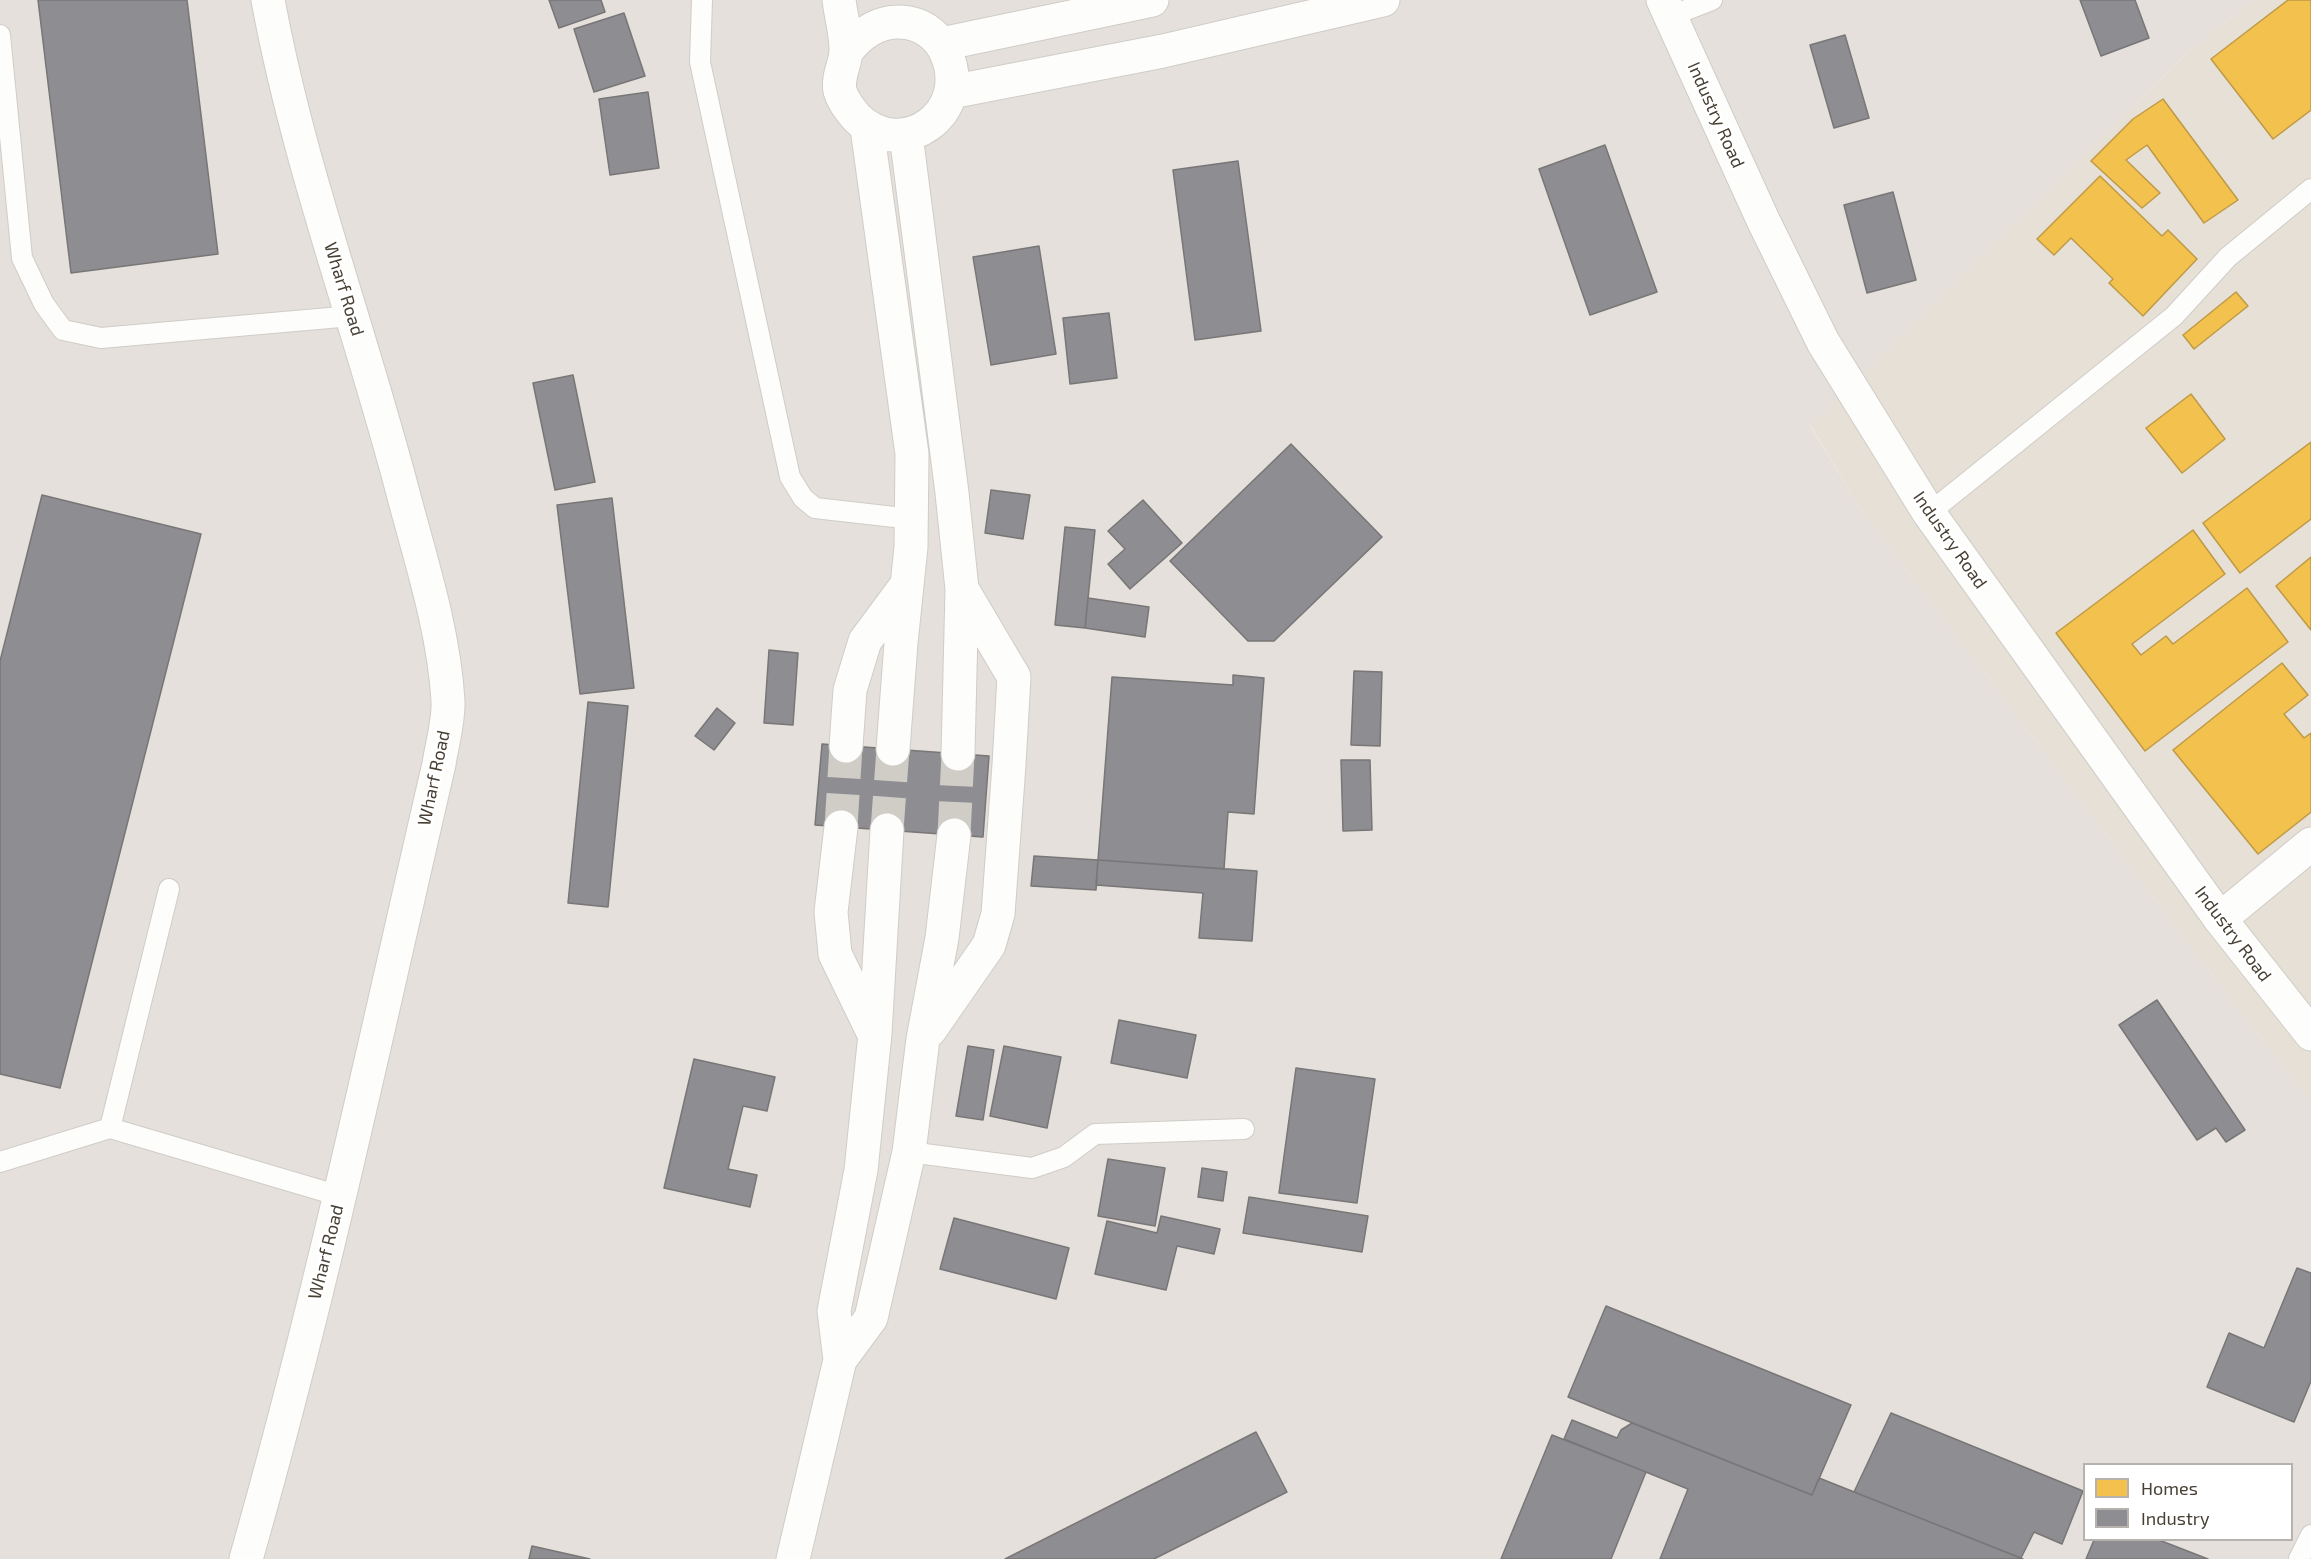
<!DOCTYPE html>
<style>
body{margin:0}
#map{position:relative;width:2311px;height:1559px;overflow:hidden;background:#f2efea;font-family:"Exo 2",sans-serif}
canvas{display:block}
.legend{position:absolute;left:2083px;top:1463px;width:210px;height:78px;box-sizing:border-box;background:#fff;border:2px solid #b6b3ae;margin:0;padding:8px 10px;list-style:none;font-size:18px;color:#484034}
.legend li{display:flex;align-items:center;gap:12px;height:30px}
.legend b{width:30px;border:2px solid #b6b3ae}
</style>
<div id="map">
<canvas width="2311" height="1559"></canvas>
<ul class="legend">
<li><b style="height:16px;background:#f2c14e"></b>Homes</li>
<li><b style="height:16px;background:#8d8d92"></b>Industry</li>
</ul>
</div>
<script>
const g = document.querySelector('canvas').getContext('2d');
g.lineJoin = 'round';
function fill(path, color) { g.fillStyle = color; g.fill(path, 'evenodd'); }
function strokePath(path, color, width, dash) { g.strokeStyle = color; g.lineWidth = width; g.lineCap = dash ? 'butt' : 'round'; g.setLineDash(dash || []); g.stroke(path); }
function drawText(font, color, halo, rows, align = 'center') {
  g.font = font + ' "Exo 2",sans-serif'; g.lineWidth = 6; g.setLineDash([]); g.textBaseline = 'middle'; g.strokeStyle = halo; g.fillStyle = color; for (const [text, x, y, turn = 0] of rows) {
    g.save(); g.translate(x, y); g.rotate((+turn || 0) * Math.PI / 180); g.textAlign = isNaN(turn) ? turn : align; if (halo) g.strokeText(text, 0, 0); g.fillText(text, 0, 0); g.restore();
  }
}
const residential = new Path2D(`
 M 2253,0 L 2311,0 L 2311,1102 L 2213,976 L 1856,502 L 1811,426 L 2184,56 Z`);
const industrial = new Path2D(`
 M 0,0 L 2253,0 L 2184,56 L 1811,427 L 1856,502 L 2213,976 L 2311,1102 L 2311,1559 L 0,1559 ZM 2084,1464 L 2292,1464 L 2292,1540 L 2084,1540 Z`);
const homes = new Path2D(`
 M 2288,0 L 2311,0 L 2311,110 L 2273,139 L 2211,59 Z
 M 2163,99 L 2238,200 L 2204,223 L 2147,145 L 2126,160 L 2160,193 L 2142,208 L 2091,161 L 2133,119 Z
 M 2100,176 L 2162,236 L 2168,230 L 2197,259 L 2143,316 L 2109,283 L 2113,279 L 2071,238 L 2054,255 L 2037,239 Z
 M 2236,292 L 2248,306 L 2194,349 L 2183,335 Z
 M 2191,394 L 2225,439 L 2182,473 L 2146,428 Z
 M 2311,442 L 2311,519 L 2240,573 L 2203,523 Z
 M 2193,530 L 2225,574 L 2132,644 L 2141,655 L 2166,636 L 2173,644 L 2247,588 L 2288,642 L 2145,751 L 2056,633 Z
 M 2311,557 L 2311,630 L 2276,586 Z
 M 2282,663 L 2308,695 L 2284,714 L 2304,738 L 2311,733 L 2311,812 L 2258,854 L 2173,750 Z`);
const industry = new Path2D(`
 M 38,0 L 187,0 L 218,254 L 71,273 Z
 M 549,0 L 601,0 L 605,12 L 559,28 Z
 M 2080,0 L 2135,0 L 2149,38 L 2101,56 Z
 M 624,13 L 645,76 L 594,92 L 574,29 Z
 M 1845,35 L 1869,118 L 1834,128 L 1810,45 Z
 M 648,92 L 659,168 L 610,175 L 599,99 Z
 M 1605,145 L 1657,292 L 1590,315 L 1539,169 Z
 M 1238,161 L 1261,331 L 1195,340 L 1173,170 Z
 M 1893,192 L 1916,280 L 1867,293 L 1844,205 Z
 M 1039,246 L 1056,354 L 991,365 L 973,257 Z
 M 1109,313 L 1117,378 L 1070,384 L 1063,318 Z
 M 573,375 L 595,482 L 555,490 L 533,383 Z
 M 1291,444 L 1382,537 L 1274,641 L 1248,641 L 1170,561 Z
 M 991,490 L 1030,495 L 1023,539 L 985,533 Z
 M 42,495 L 201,534 L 60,1088 L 0,1074 L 0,661 Z
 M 612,498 L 634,688 L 580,694 L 557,505 Z
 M 1143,500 L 1182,543 L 1130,589 L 1108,564 L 1125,549 L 1108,531 Z
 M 1065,527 L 1095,530 L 1085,628 L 1055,625 Z
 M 1088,598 L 1149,607 L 1145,637 L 1085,628 Z
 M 769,650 L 798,653 L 793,725 L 764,723 Z
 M 1354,671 L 1382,672 L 1380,746 L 1351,745 Z
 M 1233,675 L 1264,678 L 1254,814 L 1228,812 L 1224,869 L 1098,860 L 1112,677 L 1233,685 Z
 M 588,702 L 628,706 L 608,907 L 568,903 Z
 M 717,708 L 735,723 L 714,750 L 695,736 Z
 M 822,744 L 989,756 L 983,837 L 815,825 Z
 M 1341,760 L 1370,760 L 1372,830 L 1343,831 Z
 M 1034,856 L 1098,860 L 1096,890 L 1031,886 Z
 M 1098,860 L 1257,871 L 1252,941 L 1199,938 L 1203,893 L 1096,885 Z
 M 2157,1000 L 2245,1130 L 2226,1142 L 2216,1128 L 2197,1140 L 2119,1025 Z
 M 1119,1020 L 1196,1035 L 1187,1078 L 1111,1063 Z
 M 968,1046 L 994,1050 L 983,1120 L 956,1116 Z
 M 1004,1046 L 1061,1057 L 1047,1128 L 990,1116 Z
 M 694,1059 L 775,1077 L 767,1111 L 743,1106 L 728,1169 L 757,1175 L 750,1207 L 664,1188 Z
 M 1296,1068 L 1375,1079 L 1357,1203 L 1279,1193 Z
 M 1108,1159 L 1165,1168 L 1155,1226 L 1098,1216 Z
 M 1202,1168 L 1227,1172 L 1223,1201 L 1198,1197 Z
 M 1249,1197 L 1368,1216 L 1362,1252 L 1243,1233 Z
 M 1161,1216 L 1220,1229 L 1214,1254 L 1177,1246 L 1166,1290 L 1095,1274 L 1107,1221 L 1157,1233 Z
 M 954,1218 L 1069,1248 L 1056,1299 L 940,1269 Z
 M 2297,1268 L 2311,1273 L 2311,1381 L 2294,1422 L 2207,1387 L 2229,1333 L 2264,1348 Z
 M 1606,1306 L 1851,1405 L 1812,1495 L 1568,1397 Z
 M 1891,1413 L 2083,1491 L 2062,1544 L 2034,1532 L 2021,1558 L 1854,1492 Z
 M 1572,1420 L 1617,1438 L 1621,1430 L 1632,1423 L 1812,1495 L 1819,1478 L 2023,1559 L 1660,1559 L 1688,1489 L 1564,1439 Z
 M 1256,1432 L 1287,1492 L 1154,1559 L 1005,1559 Z
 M 1552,1435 L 1646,1472 L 1611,1559 L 1501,1559 Z
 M 2094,1540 L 2159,1540 L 2208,1559 L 2086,1559 Z
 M 532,1546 L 590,1559 L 529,1559 Z`);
const minorTunnel = new Path2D(`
 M 841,827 L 846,746
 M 887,830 L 893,749
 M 954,835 L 958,754`);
const service = new Path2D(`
 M 702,0 L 700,62 L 790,477 L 803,498 L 815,508 L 912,519
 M 1671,16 L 1712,0
 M 0,35 L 22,258 L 44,304 L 63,330 L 101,338 L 352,316
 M 1929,513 L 2174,316 L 2228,257 L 2311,189
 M 110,1128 L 169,889
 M 909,1152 L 1032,1168 L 1064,1157 L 1095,1134 L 1244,1129
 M 0,1162 L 110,1128 L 340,1196
 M 2299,1559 L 2311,1535`);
const minor = new Path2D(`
 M 839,0 C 841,16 846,34 846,50 C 846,64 837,76 840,91 C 843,101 850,110 857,118 C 903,163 973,112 946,53 C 940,38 925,26 909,23 C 883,18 861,32 846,52
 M 942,44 L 1152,0
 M 951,92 L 1163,51 L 1383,0
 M 867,128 L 912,454 L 911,547 L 901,643 L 893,749
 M 906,135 L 952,493 L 962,589 L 958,754
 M 846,746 L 850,690 L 865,641 L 905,587
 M 841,827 L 831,912 L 835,954 L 873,1032
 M 2220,919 L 2311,844
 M 930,1030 L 989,945 L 998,914 L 1009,765 L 1014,677 L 962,589
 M 840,1360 L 871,1318 L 909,1152 L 923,1039 L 942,938 L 954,835
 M 246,1559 C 321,1297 377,1030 439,764 C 442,744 449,721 448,701 C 444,631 421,561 403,493 C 360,328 299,168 268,0
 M 793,1559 L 840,1360 L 834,1311 L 861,1170 L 875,1034 L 887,830`);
const tertiary = new Path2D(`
 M 1663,0 L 1763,220 L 1823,342 L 1929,513 L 2220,919 L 2311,1034`);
const streetNames = [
 ["Industry Road",1716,115,66],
 ["Wharf Road",344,289,73],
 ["Industry Road",1950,540,55],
 ["Wharf Road",434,778,-78],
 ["Industry Road",2233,934,53],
 ["Wharf Road",326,1252,-76]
];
fill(residential, '#e6e0d6');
fill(industrial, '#e5e0db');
fill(homes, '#f2c14e');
strokePath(homes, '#bf9a46', 1.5);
fill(industry, '#8d8d92');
strokePath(industry, '#787676', 1.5);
strokePath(minorTunnel, '#d0ccc6', 33, [33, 16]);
strokePath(service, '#d0ccc7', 22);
strokePath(minor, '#d0ccc7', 35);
strokePath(tertiary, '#d0ccc7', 35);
strokePath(service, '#fdfdfc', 20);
strokePath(minor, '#fdfdfc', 33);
strokePath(tertiary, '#fdfdfc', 33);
drawText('18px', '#484034', '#fff', streetNames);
</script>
